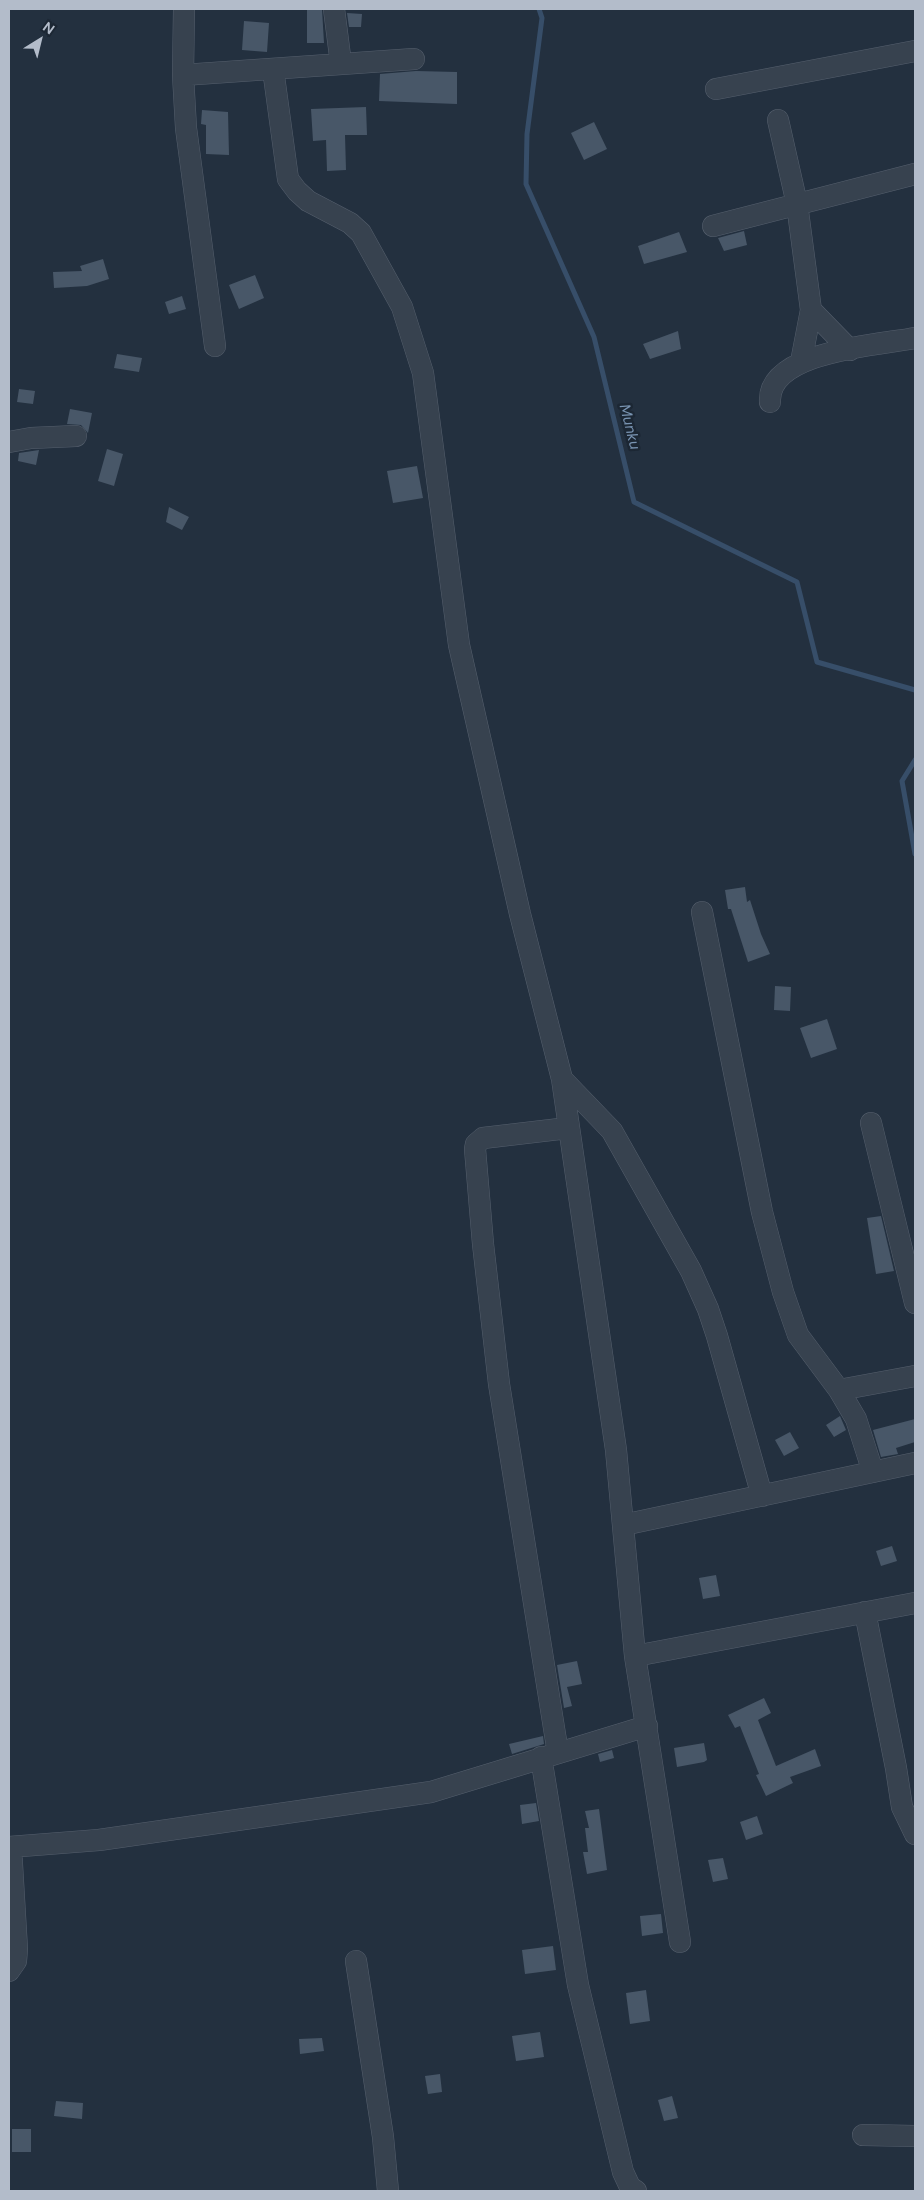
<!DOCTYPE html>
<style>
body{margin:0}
#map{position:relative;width:924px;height:2200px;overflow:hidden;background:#23303f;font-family:"DM Sans",sans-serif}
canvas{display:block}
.frame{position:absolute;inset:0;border:10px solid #b3bcca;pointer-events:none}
.north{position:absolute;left:15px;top:15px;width:50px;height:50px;-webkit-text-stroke:4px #1c2734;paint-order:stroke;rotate:36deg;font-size:14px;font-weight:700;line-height:20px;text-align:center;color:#b3bcca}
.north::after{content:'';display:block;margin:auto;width:18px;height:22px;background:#b3bcca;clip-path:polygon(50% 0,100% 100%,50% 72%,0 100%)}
</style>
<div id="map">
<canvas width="924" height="2200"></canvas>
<div class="frame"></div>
<div class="north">N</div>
</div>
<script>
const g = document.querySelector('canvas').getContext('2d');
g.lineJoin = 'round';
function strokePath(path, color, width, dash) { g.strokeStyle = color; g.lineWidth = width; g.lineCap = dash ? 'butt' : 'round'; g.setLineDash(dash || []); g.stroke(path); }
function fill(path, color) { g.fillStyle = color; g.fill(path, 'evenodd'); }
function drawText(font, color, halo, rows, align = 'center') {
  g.font = font + ' "DM Sans",sans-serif'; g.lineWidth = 5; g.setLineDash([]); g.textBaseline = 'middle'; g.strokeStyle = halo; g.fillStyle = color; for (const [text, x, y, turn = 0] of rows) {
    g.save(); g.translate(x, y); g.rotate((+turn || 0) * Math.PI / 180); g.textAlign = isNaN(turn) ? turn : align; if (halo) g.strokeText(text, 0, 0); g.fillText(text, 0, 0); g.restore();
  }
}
const stream = new Path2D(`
 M 539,9 L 542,18 L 527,134 L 526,184 L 594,337 L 634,502 L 797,582 L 817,662 L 915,690
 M 915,760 L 902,781 L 915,854`);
const building = new Path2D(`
 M 307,9 L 322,9 L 324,43 L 307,43 Z
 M 347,13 L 362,14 L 361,27 L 349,27 Z
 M 244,21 L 269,23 L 267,52 L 242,50 Z
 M 416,71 L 457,72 L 457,104 L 379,101 L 380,74 Z
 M 366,107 L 367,135 L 345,135 L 346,170 L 327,171 L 326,140 L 313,141 L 311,109 Z
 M 202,110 L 228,112 L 229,155 L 206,154 L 206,125 L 201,124 Z
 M 594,122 L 607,149 L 584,160 L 571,133 Z
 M 744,231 L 747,245 L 724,251 L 718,238 Z
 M 679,232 L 687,252 L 644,264 L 638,246 Z
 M 103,259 L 109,279 L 87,286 L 54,288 L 53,272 L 82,271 L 80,266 Z
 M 255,275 L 264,298 L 239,309 L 229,285 Z
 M 182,296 L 186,309 L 169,314 L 165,302 Z
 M 678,331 L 681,349 L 650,359 L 643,344 Z
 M 117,354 L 142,358 L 139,372 L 114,368 Z
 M 19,389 L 35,391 L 33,404 L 17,402 Z
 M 70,409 L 92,413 L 88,433 L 81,425 L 67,424 Z
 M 107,449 L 123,454 L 114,486 L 98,481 Z
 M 39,450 L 36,465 L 18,461 L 19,453 Z
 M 417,466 L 423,498 L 393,503 L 387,471 Z
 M 169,507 L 189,517 L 182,530 L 166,522 Z
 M 745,887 L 747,902 L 750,900 L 761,934 L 770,954 L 748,962 L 731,909 L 728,909 L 725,890 Z
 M 775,986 L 791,987 L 790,1011 L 774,1010 Z
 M 827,1019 L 837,1049 L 811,1058 L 800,1028 Z
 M 881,1216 L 894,1271 L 876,1274 L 867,1218 Z
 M 840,1416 L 846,1430 L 834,1437 L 826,1425 Z
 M 915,1419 L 915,1442 L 896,1448 L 898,1454 L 881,1457 L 873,1430 Z
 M 790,1432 L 799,1448 L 784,1456 L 775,1440 Z
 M 892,1546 L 897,1561 L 881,1566 L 876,1551 Z
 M 716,1575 L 720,1596 L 703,1599 L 699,1578 Z
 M 577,1661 L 582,1684 L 567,1687 L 572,1706 L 564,1708 L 557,1665 Z
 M 764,1698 L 771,1713 L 758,1720 L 776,1766 L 815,1749 L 821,1766 L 790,1777 L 793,1783 L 766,1796 L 756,1775 L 759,1774 L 740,1726 L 735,1728 L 728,1715 Z
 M 543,1736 L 544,1744 L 512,1754 L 509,1744 Z
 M 704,1743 L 707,1760 L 704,1762 L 677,1767 L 674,1748 Z
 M 612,1750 L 614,1758 L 600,1762 L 598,1754 Z
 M 536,1803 L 539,1821 L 522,1824 L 520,1805 Z
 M 599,1809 L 607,1870 L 587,1874 L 583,1852 L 588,1852 L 585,1828 L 589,1828 L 585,1811 Z
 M 757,1816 L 763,1834 L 746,1840 L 740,1822 Z
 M 723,1858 L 728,1879 L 713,1882 L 708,1860 Z
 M 661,1914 L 663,1933 L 642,1936 L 640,1916 Z
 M 553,1946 L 556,1970 L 525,1974 L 522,1950 Z
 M 646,1990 L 650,2021 L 630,2024 L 626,1993 Z
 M 540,2032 L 544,2057 L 516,2061 L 512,2036 Z
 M 322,2038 L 324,2051 L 300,2054 L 299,2039 Z
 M 440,2074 L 442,2092 L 428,2094 L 425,2076 Z
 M 672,2096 L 678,2118 L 664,2121 L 658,2100 Z
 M 56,2101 L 83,2103 L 82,2119 L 54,2116 Z
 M 12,2129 L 31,2129 L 31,2152 L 12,2152 Z`);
const street = new Path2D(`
 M 184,9 L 183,75 L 186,128 L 215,346
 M 334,9 L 341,64
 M 273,69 L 288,179 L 297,191 L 308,201 L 350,223 L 361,233 L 402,307 L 423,373 L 459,645 L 520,914 L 562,1079 L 616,1450 L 635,1656 L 680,1942
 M 183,75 L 414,59
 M 716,89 L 915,51
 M 778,120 L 797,204 L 811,310 L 850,350
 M 713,226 L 915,174
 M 801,362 L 811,310
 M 770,402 C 767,351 879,345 915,338
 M 9,442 L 31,438 L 76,436
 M 702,912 L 762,1212 L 783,1292 L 798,1335 L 839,1390 L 856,1419 L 873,1472
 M 562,1079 L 612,1131 L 691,1271 L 708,1309 L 717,1336 L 762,1496
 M 871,1123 L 915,1303
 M 839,1390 L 915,1376
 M 623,1525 L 915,1463
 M 865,1612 L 896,1768 L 902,1807 L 915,1834
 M 635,1656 L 915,1603
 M 558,1753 L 499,1384 L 483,1244 L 475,1149 L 476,1144 L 483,1138 L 568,1128
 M 541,1757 L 578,1985 L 623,2172 L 630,2187 L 636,2191
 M 9,1847 L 99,1840 L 431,1792 L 647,1726
 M 356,1961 L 383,2137 L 388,2191
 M 9,1971 L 16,1961 L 17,1949 L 11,1847
 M 863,2135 L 915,2136`);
const waterNames = [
 ["Munku",629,427,76]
];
strokePath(stream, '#374e69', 5);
fill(building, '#485768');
strokePath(street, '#555f6d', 22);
strokePath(street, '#37424f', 21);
drawText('italic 15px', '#7994b2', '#1c2734', waterNames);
</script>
